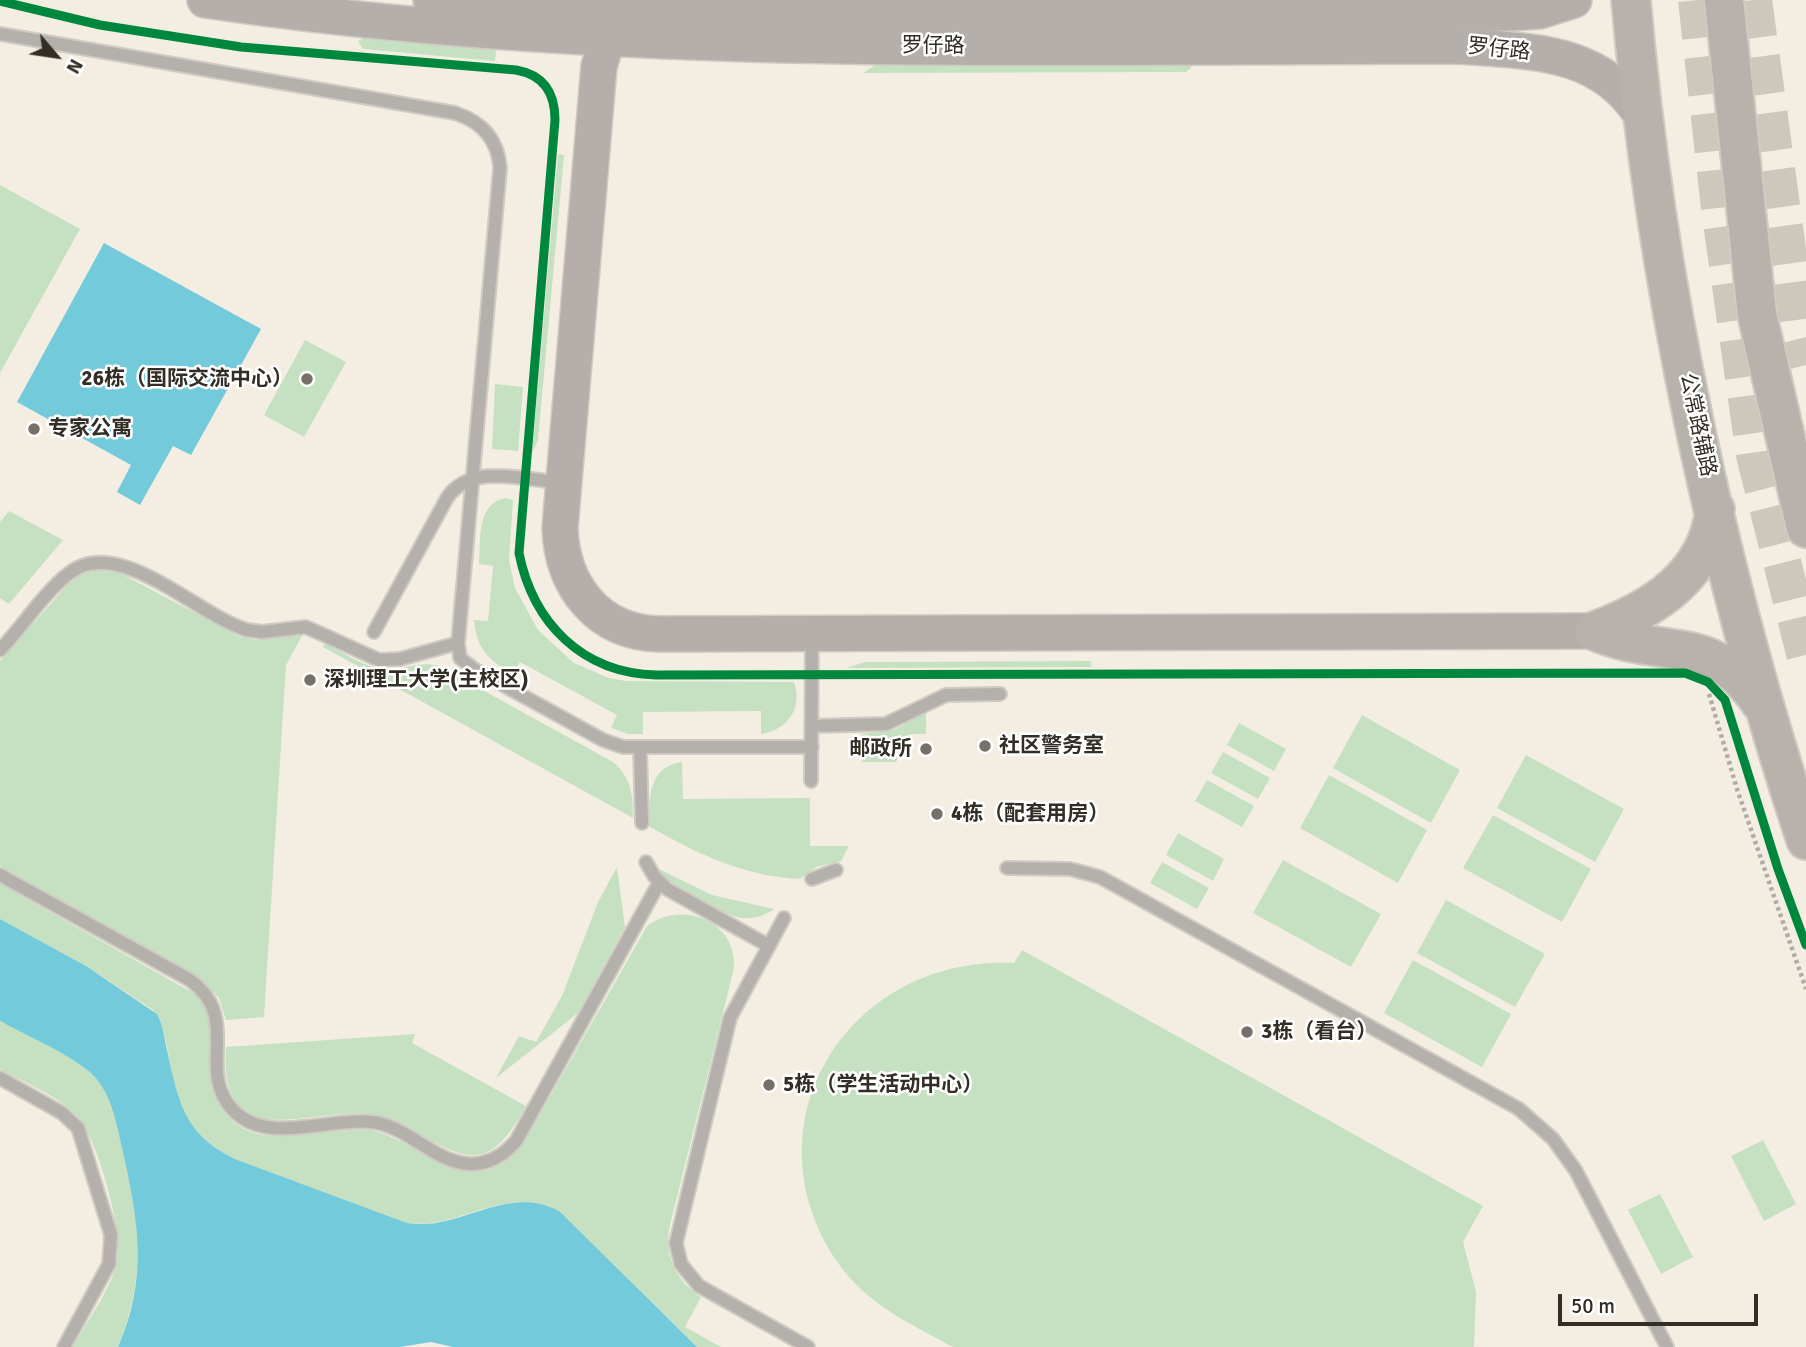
<!DOCTYPE html>
<meta charset="utf-8">
<style>
body{margin:0}
#map{position:relative;width:1806px;height:1347px;overflow:hidden;background:#f4eee2;font-family:Signika,sans-serif}
canvas{display:block}
.north{position:absolute;left:21px;top:21px;width:70px;height:70px;-webkit-text-stroke:5px #fff;paint-order:stroke;rotate:119deg;font-size:19px;font-weight:700;line-height:28px;text-align:center;color:#322e26}
.north::after{content:'';display:block;margin:auto;width:24px;height:32px;background:#322e26;clip-path:polygon(50% 0,100% 100%,50% 72%,0 100%)}
.scale{position:absolute;left:1558px;top:1294px;width:200px;height:32px;box-sizing:border-box;border:4px solid #322e26;border-top:0;padding-left:9px;font-size:21px;line-height:24px;white-space:nowrap;color:#322e26;-webkit-text-stroke:5px #fff;paint-order:stroke}
</style>
<div id="map">
<canvas width="1806" height="1347"></canvas>
<div class="north">N</div>
<div class="scale">50 m</div>
</div>
<script>
const g = document.querySelector('canvas').getContext('2d');
g.lineJoin = 'round';
function fill(path, color) { g.fillStyle = color; g.fill(path, 'evenodd'); }
function strokePath(path, color, width, dash) { g.strokeStyle = color; g.lineWidth = width; g.lineCap = dash ? 'butt' : 'round'; g.setLineDash(dash || []); g.stroke(path); }
function drawText(font, color, halo, rows, align = 'center') {
  g.font = font + ' Signika,"Noto Sans SC",sans-serif'; g.lineWidth = 5; g.setLineDash([]); g.textBaseline = 'middle'; g.strokeStyle = halo; g.fillStyle = color; for (const [text, x, y, turn = 0] of rows) {
    g.save(); g.translate(x, y); g.rotate((+turn || 0) * Math.PI / 180); g.textAlign = isNaN(turn) ? turn : align; if (halo) g.strokeText(text, 0, 0); g.fillText(text, 0, 0); g.restore();
  }
}
const green = new Path2D(`
 M 365,37 L 496,50 L 495,61 L 363,49 L 358,41 Z
 M 880,62 L 1190,62 L 1191,68 L 1186,72 L 863,73 Z
 M 558,154 L 564,155 L 538,440 L 532,453 Z
 M 0,185 L 80,229 L 0,373 Z
 M 305,340 L 346,362 L 304,437 L 264,415 Z
 M 495,384 L 523,387 L 518,451 L 492,449 Z
 M 505,498 L 513,500 L 509,560 L 515,588 L 538,630 L 574,663 L 609,678 L 626,681 L 794,682 C 803,708 788,730 761,734 L 761,711 L 643,712 L 643,734 L 628,734 L 611,728 L 617,715 L 520,662 L 513,674 C 489,661 476,648 474,620 L 488,621 L 493,566 L 479,564 C 481,540 476,504 505,498 Z
 M 9,511 L 63,540 L 9,604 L 0,598 L 0,522 Z
 M 97,570 L 120,573 L 240,637 L 257,640 L 303,634 L 286,665 L 264,1017 L 226,1020 L 219,998 L 200,978 L 0,866 L 0,661 L 69,583 L 82,574 Z
 M 325,643 C 346,654 367,670 391,669 C 409,668 421,661 439,666 L 613,762 C 631,777 633,795 633,818 L 323,647 Z
 M 1091,661 L 1091,667 L 846,668 L 865,662 Z
 M 926,712 L 926,734 L 911,734 L 896,762 L 862,762 L 861,734 L 894,730 Z
 M 1362,715 L 1460,770 L 1431,823 L 1333,768 Z
 M 1239,723 L 1286,749 L 1274,771 L 1227,745 Z
 M 1223,752 L 1270,778 L 1258,799 L 1211,773 Z
 M 1526,755 L 1624,809 L 1595,862 L 1497,808 Z
 M 682,762 L 683,799 L 810,798 L 810,846 L 849,846 L 841,861 L 816,867 L 800,879 C 743,876 698,854 650,827 C 649,799 647,767 682,762 Z
 M 1329,775 L 1427,830 L 1398,883 L 1300,828 Z
 M 1207,780 L 1254,806 L 1242,827 L 1195,801 Z
 M 1493,815 L 1591,869 L 1562,922 L 1463,868 Z
 M 1178,833 L 1224,859 L 1213,881 L 1166,855 Z
 M 1283,860 L 1381,914 L 1351,967 L 1253,913 Z
 M 1162,862 L 1209,888 L 1197,909 L 1150,883 Z
 M 617,867 L 625,927 L 578,1013 L 496,1078 L 519,1036 L 536,1042 L 562,996 L 598,902 Z
 M 657,868 L 712,895 L 774,909 C 764,916 754,919 742,918 C 720,915 670,886 657,868 Z
 M 0,884 L 195,994 C 203,1003 208,1011 210,1022 C 213,1038 208,1055 209,1071 C 210,1101 232,1131 263,1135 C 299,1139 335,1128 371,1130 C 426,1143 468,1206 522,1146 L 647,926 C 681,900 737,920 734,968 L 670,1225 C 663,1255 676,1281 701,1297 L 685,1327 L 721,1347 L 697,1347 L 559,1212 C 502,1183 462,1230 407,1223 L 235,1159 C 164,1122 181,1083 159,1018 L 153,1010 L 86,966 L 0,919 Z
 M 1446,900 L 1545,954 L 1515,1007 L 1417,953 Z
 M 1022,950 L 1483,1206 L 1463,1242 L 1476,1292 L 1474,1347 L 953,1347 C 912,1325 869,1305 841,1267 C 741,1128 846,955 1014,963 Z
 M 1413,960 L 1511,1014 L 1482,1067 L 1384,1013 Z
 M 0,1021 C 28,1036 71,1053 93,1075 C 113,1095 116,1122 122,1148 C 139,1225 148,1271 118,1347 L 73,1347 C 87,1321 110,1291 117,1262 C 124,1235 97,1136 77,1116 C 57,1095 25,1083 0,1069 Z
 M 415,1034 L 412,1043 L 526,1106 C 490,1172 470,1162 410,1130 C 400,1124 388,1117 376,1115 C 339,1109 300,1123 263,1119 C 227,1108 224,1079 226,1047 Z
 M 1763,1140 L 1796,1204 L 1764,1221 L 1731,1156 Z
 M 1660,1194 L 1693,1257 L 1661,1274 L 1628,1210 Z`);
const water = new Path2D(`
 M 104,243 L 261,329 L 191,455 L 173,446 L 140,505 L 117,492 L 131,465 L 17,402 Z
 M 0,919 L 86,966 L 157,1014 C 163,1025 164,1038 167,1050 C 179,1103 183,1133 235,1159 L 407,1223 C 460,1232 505,1183 559,1211 L 697,1347 L 453,1347 L 431,1342 L 400,1347 L 118,1347 C 149,1276 138,1220 122,1148 C 116,1122 112,1095 93,1075 C 71,1054 27,1036 0,1021 Z`);
const highwayTunnel = new Path2D(`
 M 1697,0 L 1720,208 L 1755,455 L 1806,657
 M 1753,0 L 1799,338 L 1806,365`);
const path = new Path2D(`
 M 1709,694 L 1737,789 L 1806,989`);
const lane = new Path2D(`
 M 0,34 L 455,113 C 482,122 498,139 500,168 L 458,643 L 460,658 L 474,669 L 603,740 L 623,747 L 812,747
 M 374,632 L 447,498 C 471,462 526,480 563,483
 M 0,650 C 23,626 42,595 68,574 C 118,533 196,615 247,630 L 262,632 L 306,627 L 379,660 L 400,659 L 458,643
 M 812,726 L 886,724 L 946,695 L 1000,694
 M 640,748 L 642,823
 M 811,781 L 812,634
 M 646,862 L 654,876 L 667,889 L 769,946
 M 1007,868 L 1070,869 L 1100,877 L 1519,1109 L 1553,1139 L 1576,1171 L 1667,1347
 M 0,875 L 190,980 C 243,1019 195,1070 233,1110 C 267,1146 329,1117 372,1122 C 408,1126 433,1162 470,1164 C 488,1164 504,1155 516,1141 L 659,883
 M 812,879 L 836,870
 M 784,918 L 730,1018 L 676,1243 L 681,1264 L 699,1286 L 808,1347
 M 0,1078 L 62,1113 L 78,1128 L 111,1235 L 109,1264 L 64,1347`);
const secondary = new Path2D(`
 M 205,0 C 621,61 1042,46 1460,46 C 1530,52 1598,49 1640,113
 M 431,0 L 761,16 L 1508,13 L 1539,11 L 1574,0
 M 620,0 L 599,66 L 560,528 C 562,586 598,633 660,634 L 1595,631`);
const primary = new Path2D(`
 M 1631,0 C 1655,279 1718,574 1806,840
 M 1724,0 L 1757,314 L 1806,528
 M 1595,631 C 1662,660 1712,631 1760,702
 M 1595,631 C 1652,610 1708,576 1715,509`);
const cycleway = new Path2D(`
 M 0,1 L 100,25 L 241,47 L 516,70 C 544,75 555,93 555,120 L 519,553 C 533,623 582,673 656,675 L 1685,673 L 1708,682 L 1725,700 L 1778,869 L 1806,945`);
const markers = [
 [307,379,7,"#767168"],
 [34,429,7,"#767168"],
 [310,680,7,"#767168"],
 [985,746,7,"#767168"],
 [926,749,7,"#767168"],
 [937,814,7,"#767168"],
 [1247,1032,7,"#767168"],
 [769,1085,7,"#767168"]
];
const streetNames = [
 ["罗仔路",933,46],
 ["罗仔路",1499,50,6],
 ["公常路辅路",1697,425,78]
];
const poiNames = [
 ["26栋（国际交流中心）",293,379,"right"],
 ["专家公寓",48,429],
 ["深圳理工大学(主校区)",324,680],
 ["社区警务室",999,746],
 ["邮政所",912,749,"right"],
 ["4栋（配套用房）",951,814],
 ["3栋（看台）",1261,1032],
 ["5栋（学生活动中心）",783,1085]
];
fill(green, '#c6e0c2');
fill(water, '#73cada');
strokePath(highwayTunnel, '#cdc8bc', 38, [38, 19]);
strokePath(lane, '#cfcbc2', 16);
strokePath(secondary, '#cfcbc2', 38);
strokePath(primary, '#cfcbc2', 42);
strokePath(path, '#afaba6', 4.5, [3.5, 3.5]);
strokePath(lane, '#b4b1ac', 12);
strokePath(secondary, '#b4afaa', 35);
strokePath(primary, '#b8b2ac', 38);
strokePath(cycleway, '#00873e', 9);
for (const [x, y, r, color] of markers) { const dot = new Path2D(); dot.arc(x, y, r, 0, 2 * Math.PI); g.fillStyle = color; g.fill(dot); strokePath(dot, '#fff', 2.5); }
drawText('21px', '#322e26', '#fff', streetNames);
drawText('bold 21px', '#322e26', '#fff', poiNames, 'left');
</script>
